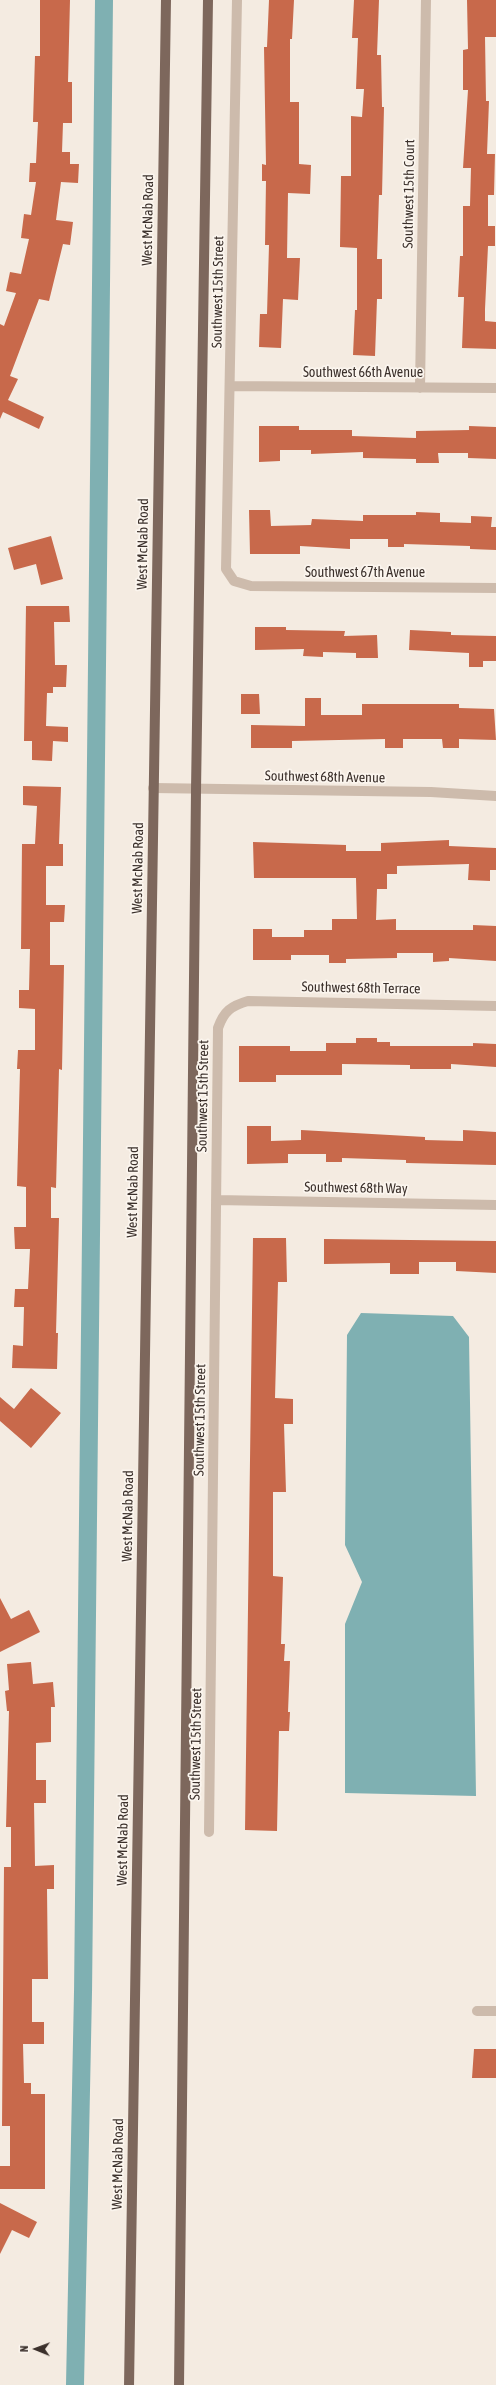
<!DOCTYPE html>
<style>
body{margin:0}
#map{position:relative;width:496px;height:2385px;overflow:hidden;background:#f4ebe1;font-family:"Asap Condensed",sans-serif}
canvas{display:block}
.north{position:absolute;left:16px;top:2329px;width:40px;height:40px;-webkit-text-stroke:3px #fbf5ee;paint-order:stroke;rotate:271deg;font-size:11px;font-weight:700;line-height:16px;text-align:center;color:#3b302b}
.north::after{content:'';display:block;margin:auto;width:14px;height:18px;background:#3b302b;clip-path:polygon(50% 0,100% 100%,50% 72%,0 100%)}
</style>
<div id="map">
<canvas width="496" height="2385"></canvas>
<div class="north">N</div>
</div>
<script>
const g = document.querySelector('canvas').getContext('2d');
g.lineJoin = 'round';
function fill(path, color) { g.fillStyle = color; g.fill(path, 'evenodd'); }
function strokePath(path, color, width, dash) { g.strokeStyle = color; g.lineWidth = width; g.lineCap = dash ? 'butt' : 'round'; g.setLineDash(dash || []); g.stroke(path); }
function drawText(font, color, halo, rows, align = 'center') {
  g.font = font + ' "Asap Condensed",sans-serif'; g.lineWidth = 3.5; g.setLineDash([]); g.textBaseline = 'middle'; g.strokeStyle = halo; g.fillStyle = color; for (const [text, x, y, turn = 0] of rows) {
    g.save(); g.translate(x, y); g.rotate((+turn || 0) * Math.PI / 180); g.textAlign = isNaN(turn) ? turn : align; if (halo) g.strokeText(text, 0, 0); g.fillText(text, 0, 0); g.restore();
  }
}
const water = new Path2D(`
 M 361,1313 L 453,1316 L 469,1337 L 476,1796 L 345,1793 L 345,1624 L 362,1582 L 345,1545 L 347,1335 Z`);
const canal = new Path2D(`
 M 75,2385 L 83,1992 L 104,0`);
const building = new Path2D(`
 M 40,0 L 70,0 L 68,82 L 72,82 L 72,123 L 63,123 L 62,152 L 70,152 L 70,164 L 79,164 L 78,183 L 61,182 L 56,220 L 73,222 L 70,245 L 63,244 L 49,301 L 39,299 L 10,376 L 18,379 L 8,400 L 44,417 L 39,429 L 3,412 L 0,419 L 0,324 L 4,326 L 16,293 L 6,291 L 10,272 L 21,274 L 29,239 L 21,238 L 24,214 L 31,215 L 36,182 L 29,182 L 30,163 L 36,163 L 38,122 L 33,122 L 35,56 L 40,56 Z
 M 269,0 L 294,0 L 292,39 L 290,39 L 290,102 L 299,102 L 299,164 L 311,165 L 310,194 L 288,193 L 287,258 L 300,258 L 298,300 L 283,299 L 281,348 L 259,347 L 260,314 L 267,314 L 269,245 L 265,245 L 266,181 L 262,181 L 262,164 L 266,165 L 264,47 L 267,47 Z
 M 354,0 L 379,0 L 377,55 L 381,55 L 382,107 L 384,107 L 382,195 L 379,195 L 377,259 L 382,259 L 382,299 L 377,299 L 375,356 L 353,355 L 355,310 L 357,310 L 357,248 L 340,247 L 341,176 L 351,176 L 351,116 L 362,117 L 364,89 L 356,89 L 358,38 L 352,38 Z
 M 467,0 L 496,0 L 496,37 L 485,37 L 486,101 L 489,101 L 487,154 L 495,154 L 494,195 L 488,195 L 488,226 L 495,226 L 495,246 L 488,246 L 485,309 L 485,321 L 496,322 L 496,349 L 462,348 L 464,297 L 458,297 L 460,256 L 463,256 L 463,206 L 470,206 L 471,168 L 463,168 L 468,90 L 463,90 L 463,50 L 468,49 Z
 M 259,426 L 299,426 L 299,430 L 352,430 L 352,436 L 416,438 L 416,431 L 469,430 L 469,426 L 496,427 L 496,459 L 468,458 L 468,453 L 438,453 L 439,463 L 416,463 L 416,459 L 363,458 L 363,452 L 311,454 L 311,450 L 280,450 L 280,461 L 259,462 Z
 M 249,510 L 270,510 L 271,526 L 311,525 L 312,519 L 363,521 L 363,515 L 416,515 L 416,512 L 440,513 L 440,522 L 471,523 L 471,516 L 492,517 L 491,527 L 496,527 L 496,550 L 470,549 L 470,546 L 404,544 L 404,547 L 388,547 L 388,539 L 350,539 L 350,549 L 300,546 L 300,554 L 250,554 Z
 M 51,536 L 63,579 L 41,585 L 36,564 L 14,570 L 8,548 Z
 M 26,606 L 69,606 L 70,622 L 54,622 L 55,665 L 67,665 L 66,687 L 53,687 L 53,693 L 47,693 L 46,726 L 68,727 L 68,742 L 53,741 L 52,761 L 32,760 L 32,741 L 24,741 Z
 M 255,627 L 286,627 L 286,630 L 345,631 L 344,636 L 377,635 L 378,658 L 356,658 L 356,653 L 323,652 L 323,657 L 303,656 L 304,649 L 255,650 Z
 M 410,630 L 451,632 L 451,635 L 496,636 L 496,661 L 483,661 L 483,667 L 469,667 L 469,653 L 409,650 Z
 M 241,694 L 259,694 L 260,714 L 241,714 Z
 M 305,698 L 321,698 L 321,715 L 362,715 L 362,704 L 459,704 L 459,708 L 494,709 L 496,740 L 459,739 L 459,748 L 443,748 L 442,739 L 403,739 L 403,748 L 385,748 L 385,739 L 292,741 L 292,748 L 251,748 L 251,725 L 305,726 Z
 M 23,786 L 61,787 L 59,844 L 63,844 L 63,866 L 46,866 L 46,905 L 65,905 L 64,922 L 50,922 L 50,965 L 64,965 L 62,1070 L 59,1069 L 56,1188 L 51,1187 L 51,1218 L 59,1218 L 56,1333 L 58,1333 L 57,1369 L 12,1368 L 13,1345 L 23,1346 L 24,1307 L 14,1307 L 15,1289 L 28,1289 L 30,1249 L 15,1249 L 14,1227 L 26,1227 L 26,1187 L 17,1186 L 20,1069 L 17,1069 L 18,1050 L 35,1050 L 35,1009 L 19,1008 L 19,990 L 29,990 L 30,949 L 21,949 L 22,844 L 35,844 L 37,806 L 23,805 Z
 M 449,840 L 449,846 L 496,848 L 496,870 L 490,870 L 490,881 L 468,880 L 469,864 L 397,866 L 397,874 L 387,874 L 387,889 L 377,889 L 376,920 L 396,919 L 396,930 L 473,930 L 473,925 L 496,926 L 496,961 L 449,958 L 449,961 L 433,962 L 433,953 L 397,953 L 397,958 L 346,959 L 346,963 L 329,963 L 329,955 L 291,955 L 291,960 L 253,960 L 253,929 L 272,929 L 272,937 L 304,937 L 304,930 L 332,930 L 332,919 L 357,919 L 356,878 L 254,878 L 253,842 L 346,845 L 346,851 L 381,851 L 381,843 Z
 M 356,1038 L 377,1038 L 377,1042 L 390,1042 L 390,1046 L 473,1046 L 473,1043 L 496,1044 L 496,1067 L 451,1064 L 451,1069 L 410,1069 L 410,1065 L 342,1064 L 342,1075 L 276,1075 L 276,1082 L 239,1082 L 239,1046 L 290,1046 L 290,1051 L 326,1051 L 326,1043 L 356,1043 Z
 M 247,1126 L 271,1126 L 271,1141 L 301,1140 L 301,1130 L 425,1137 L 425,1140 L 463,1141 L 463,1130 L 496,1132 L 496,1165 L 406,1163 L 406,1160 L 342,1158 L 342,1162 L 326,1162 L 326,1154 L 288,1154 L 288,1163 L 247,1164 Z
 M 253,1238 L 286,1238 L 287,1282 L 278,1282 L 275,1398 L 293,1399 L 293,1424 L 284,1424 L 286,1492 L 273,1492 L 273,1576 L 283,1577 L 281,1644 L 285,1644 L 284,1661 L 290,1661 L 288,1712 L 290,1712 L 289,1731 L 279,1731 L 277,1831 L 245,1830 Z
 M 324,1239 L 496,1241 L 496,1273 L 456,1271 L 456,1262 L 419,1262 L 419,1274 L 390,1274 L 390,1263 L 324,1264 Z
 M 31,1388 L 61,1413 L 31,1448 L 0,1421 L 0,1397 L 14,1409 Z
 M 0,1598 L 11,1619 L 29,1610 L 40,1632 L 0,1652 Z
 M 31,1662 L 33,1684 L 53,1682 L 55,1707 L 51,1707 L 51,1742 L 36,1743 L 36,1780 L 46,1780 L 46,1803 L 34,1803 L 35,1866 L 54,1865 L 54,1889 L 47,1889 L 48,1979 L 32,1979 L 32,2022 L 44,2022 L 44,2044 L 23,2044 L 24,2083 L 31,2083 L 31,2094 L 45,2094 L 45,2189 L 0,2189 L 0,2166 L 10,2166 L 10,2126 L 2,2126 L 4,1867 L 11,1867 L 11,1827 L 6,1827 L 9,1711 L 7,1711 L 5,1691 L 9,1690 L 7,1664 Z
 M 474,2049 L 496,2049 L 496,2078 L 472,2078 Z
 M 0,2203 L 37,2222 L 29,2238 L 12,2230 L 0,2254 Z`);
const minor = new Path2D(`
 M 237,0 L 226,569 L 234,581 L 251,586 L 496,588
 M 230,386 L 496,388
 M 420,388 L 426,0
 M 153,788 L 431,792 L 496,796
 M 216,1200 L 496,1205
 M 209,1832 L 218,1028 C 224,1011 231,1006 248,1001 L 496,1006
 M 477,2011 L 496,2011`);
const primary = new Path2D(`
 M 129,2385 L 166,0
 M 179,2385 L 196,790 L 208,0`);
const streetNames = [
 ["Southwest 15th Court",409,194,-89],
 ["West McNab Road",148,220,-89],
 ["Southwest 15th Street",218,292,-89],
 ["Southwest 66th Avenue",363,373],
 ["West McNab Road",143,544,-89],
 ["Southwest 67th Avenue",365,573],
 ["Southwest 68th Avenue",325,777,1],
 ["West McNab Road",138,868,-89],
 ["Southwest 68th Terrace",361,988,1],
 ["Southwest 15th Street",203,1096,-89],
 ["Southwest 68th Way",356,1188,1],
 ["West McNab Road",133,1192,-89],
 ["Southwest 15th Street",200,1420,-89],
 ["West McNab Road",128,1516,-89],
 ["Southwest 15th Street",196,1744,-89],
 ["West McNab Road",123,1840,-89],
 ["West McNab Road",118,2164,-89]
];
fill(water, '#7fb0b2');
strokePath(canal, '#7fb0b2', 18);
fill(building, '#c8694b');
strokePath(minor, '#cdbbac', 10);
strokePath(primary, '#7d675c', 10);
drawText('14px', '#3b302b', '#fbf5ee', streetNames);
</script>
